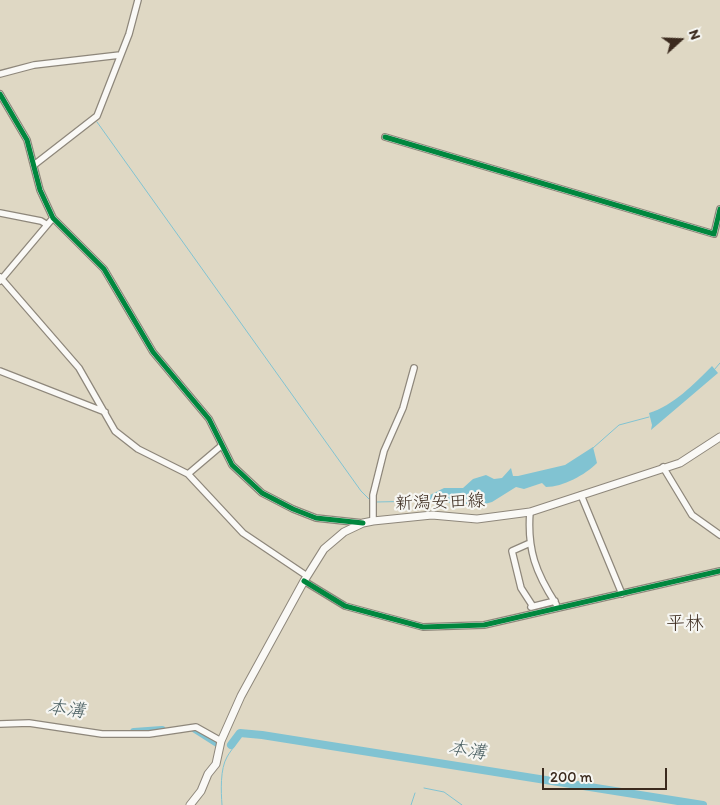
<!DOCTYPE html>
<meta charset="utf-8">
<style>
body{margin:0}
#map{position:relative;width:720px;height:805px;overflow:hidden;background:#dfd8c4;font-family:Itim,sans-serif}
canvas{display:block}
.north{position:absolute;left:655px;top:15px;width:50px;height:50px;-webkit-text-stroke:4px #f6f6f2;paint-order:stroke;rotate:70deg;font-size:14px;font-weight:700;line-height:20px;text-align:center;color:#3b2a1e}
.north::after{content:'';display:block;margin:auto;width:18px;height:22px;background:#3b2a1e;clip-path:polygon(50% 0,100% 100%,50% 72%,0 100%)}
.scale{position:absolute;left:542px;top:768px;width:125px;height:22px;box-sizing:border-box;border:2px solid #3b2a1e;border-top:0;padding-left:6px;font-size:15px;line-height:18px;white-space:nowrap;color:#3b2a1e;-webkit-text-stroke:4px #f6f6f2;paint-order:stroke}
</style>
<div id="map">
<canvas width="720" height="805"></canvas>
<div class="north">N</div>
<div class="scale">200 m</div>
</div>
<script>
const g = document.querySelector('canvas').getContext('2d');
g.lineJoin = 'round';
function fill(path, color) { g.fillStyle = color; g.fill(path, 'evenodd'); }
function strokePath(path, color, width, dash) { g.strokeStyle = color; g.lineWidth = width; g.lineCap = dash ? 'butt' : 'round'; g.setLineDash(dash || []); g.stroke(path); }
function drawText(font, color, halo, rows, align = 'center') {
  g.font = font + ' Itim,"Klee One",sans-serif'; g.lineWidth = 4.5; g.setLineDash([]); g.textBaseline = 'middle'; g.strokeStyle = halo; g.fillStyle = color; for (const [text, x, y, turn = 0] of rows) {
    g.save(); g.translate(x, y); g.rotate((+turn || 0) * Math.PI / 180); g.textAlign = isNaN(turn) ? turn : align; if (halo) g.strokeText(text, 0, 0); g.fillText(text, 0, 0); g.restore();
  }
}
const water = new Path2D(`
 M 712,366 L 718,373 L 651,430 L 652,425 L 649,413 C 673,406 694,384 712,366 Z
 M 593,447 L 597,463 C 585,475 563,487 546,487 L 542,483 L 524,489 L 516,487 L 492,502 L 481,505 L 423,501 L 424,498 L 444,488 L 463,488 L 473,479 L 486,475 L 494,479 L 502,478 L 511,468 L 513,476 L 518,476 L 565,465 Z`);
const stream = new Path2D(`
 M 97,122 L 361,491 L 370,500
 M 714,370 L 720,363
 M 593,448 L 619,425 L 649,417
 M 376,502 L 424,501
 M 424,788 L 444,792 L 462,805
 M 222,805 C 221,791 220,769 227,757 C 232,748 238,744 240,733
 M 411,805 L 415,793`);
const river = new Path2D(`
 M 195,729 L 217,743
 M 134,732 L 162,730
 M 231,745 L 240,733 L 262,735 L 703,805`);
const minor = new Path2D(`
 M 0,74 L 34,65 L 120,55
 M 0,94 L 27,140 L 40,190 L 53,218 L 104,269 L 153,352 L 209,419 L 232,465 L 262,493 L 293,509 L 316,518 L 363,523
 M 385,137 L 714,234 L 720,209
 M 34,165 L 97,116 L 129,34 L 138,0
 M 0,213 L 41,221 L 46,224
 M 0,277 L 79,368 L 115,431 L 138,449 L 188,474 L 243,533 L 307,576
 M 0,281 L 53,218
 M 0,371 L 105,412
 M 663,467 L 692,515 L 720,535
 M 188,474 L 221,446
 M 581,495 L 622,594
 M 530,512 C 527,550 536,573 556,604
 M 373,521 L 373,495 L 384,451 L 403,408 L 414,368
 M 530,543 L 512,551 L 521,588 L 532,605 L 531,607 L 555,601
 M 304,581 L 345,606 L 423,627 L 484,625 L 720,571
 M 0,724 L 29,723 L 102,734 L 149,734 L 196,727 L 221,741`);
const major = new Path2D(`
 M 190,805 L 201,791 L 208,774 L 216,764 L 221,741 L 241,696 L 304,581 L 324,549 L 344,532 L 363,523 L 373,521 L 432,515 L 477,519 L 530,512 L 680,463 L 720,437`);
const cycleway = new Path2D(`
 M 0,94 L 27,140 L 40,190 L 53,218 L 104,269 L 153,352 L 209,419 L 232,465 L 262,493 L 293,509 L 316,518 L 363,523
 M 385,137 L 714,234 L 720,209
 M 304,581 L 345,606 L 423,627 L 484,625 L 720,571`);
const streetNames = [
 ["新潟安田線",440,503,-2]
];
const neighbourhoodNames = [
 ["平林",685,624]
];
const waterNames = [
 ["本溝",66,710,7],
 ["本溝",467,751,9]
];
fill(water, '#81c3d2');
strokePath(stream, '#81c3d2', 1);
strokePath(river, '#81c3d2', 8);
strokePath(minor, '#8e877b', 8);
strokePath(major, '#8e877b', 9);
strokePath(minor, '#faf9f6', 5.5);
strokePath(major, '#faf9f6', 7);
strokePath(cycleway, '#00873e', 5);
drawText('18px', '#3b2a1e', '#f6f6f2', streetNames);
drawText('19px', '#3b2a1e', '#f6f6f2', neighbourhoodNames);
drawText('italic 19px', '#465c5f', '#f6f6f2', waterNames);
</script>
